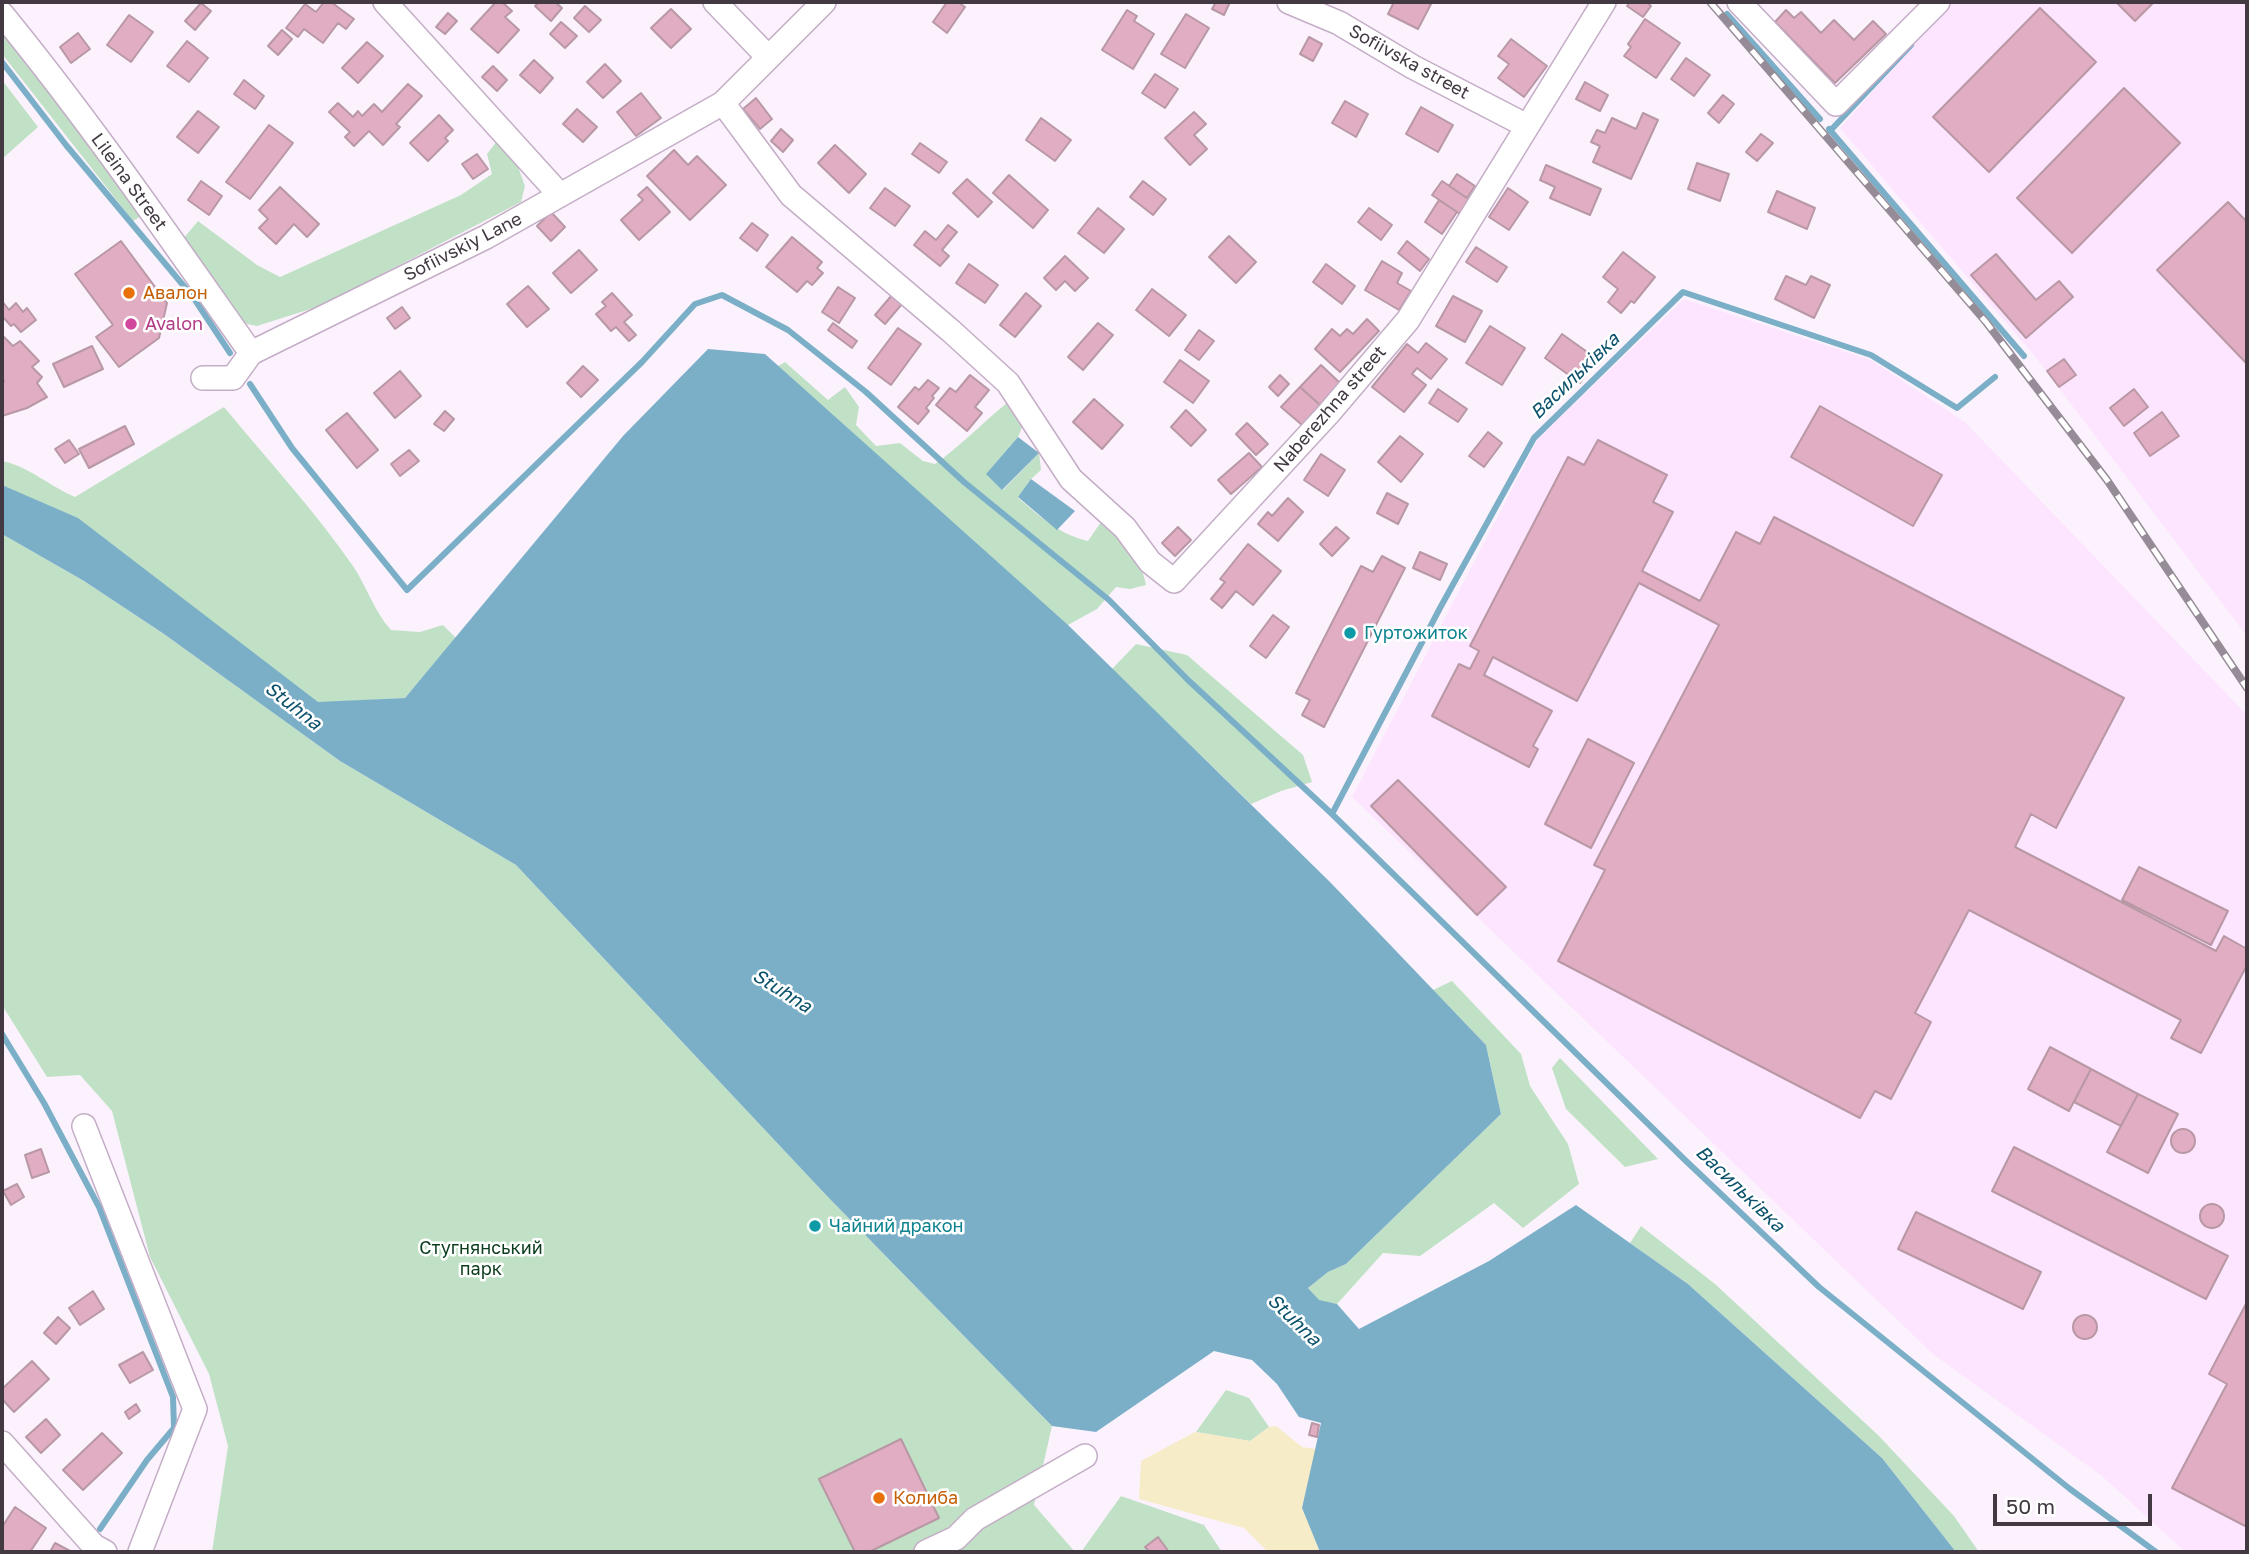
<!DOCTYPE html>
<meta charset="utf-8">
<style>
body{margin:0}
#map{position:relative;width:2249px;height:1554px;overflow:hidden;background:#fcf2fd;font-family:"Golos Text",sans-serif}
canvas{display:block}
.frame{position:absolute;inset:0;border:4px solid #423943;pointer-events:none}
.scale{position:absolute;left:1993px;top:1494px;width:159px;height:32px;box-sizing:border-box;border:4px solid #423943;border-top:0;padding-left:9px;font-size:21px;line-height:24px;white-space:nowrap;color:#423943;-webkit-text-stroke:5px #fff;paint-order:stroke}
</style>
<div id="map">
<canvas width="2249" height="1554"></canvas>
<div class="frame"></div>
<div class="scale">50 m</div>
</div>
<script>
const g = document.querySelector('canvas').getContext('2d');
g.lineJoin = 'round';
function fill(path, color) { g.fillStyle = color; g.fill(path, 'evenodd'); }
function strokePath(path, color, width, dash) { g.strokeStyle = color; g.lineWidth = width; g.lineCap = dash ? 'butt' : 'round'; g.setLineDash(dash || []); g.stroke(path); }
function drawText(font, color, halo, rows, align = 'center') {
  g.font = font + ' "Golos Text",sans-serif'; g.lineWidth = 5; g.setLineDash([]); g.textBaseline = 'middle'; g.strokeStyle = halo; g.fillStyle = color; for (const [text, x, y, turn = 0] of rows) {
    g.save(); g.translate(x, y); g.rotate((+turn || 0) * Math.PI / 180); g.textAlign = isNaN(turn) ? turn : align; if (halo) g.strokeText(text, 0, 0); g.fillText(text, 0, 0); g.restore();
  }
}
const built = new Path2D(`
 M 1952,2 L 2247,2 L 2247,636 L 2033,354 L 1840,128 Z
 M 1684,299 L 1871,360 L 1965,422 L 2247,715 L 2247,1552 L 2181,1552 L 2183,1550 L 2102,1476 L 1934,1355 L 1352,797 L 1539,437 Z`);
const green = new Path2D(`
 M 2,31 L 143,215 L 133,221 L 2,54 Z
 M 2,80 L 38,127 L 2,159 Z
 M 497,141 L 513,153 L 525,186 L 521,202 L 320,306 L 257,326 L 238,322 L 183,239 L 198,221 L 257,265 L 280,277 L 461,195 L 492,174 L 487,154 Z
 M 785,362 L 828,400 L 845,387 L 859,407 L 856,425 L 876,446 L 900,443 L 923,461 L 935,464 C 962,445 983,422 1008,402 L 1025,420 L 1018,437 L 987,473 L 1003,490 L 1039,453 L 1041,470 L 1031,479 L 1018,498 C 1041,517 1058,534 1088,541 L 1101,522 C 1124,537 1141,558 1146,585 L 1130,589 L 1116,587 L 1097,609 L 1068,625 L 950,554 L 761,376 Z
 M 224,407 C 267,459 314,510 353,566 C 367,587 374,611 391,630 L 420,632 L 443,625 L 456,638 L 405,698 L 319,703 L 2,494 L 2,461 C 30,467 49,486 75,497 Z
 M 2,534 L 84,581 L 164,634 L 340,761 L 516,865 L 826,1195 L 1052,1426 L 1034,1505 L 1075,1552 L 212,1552 L 228,1446 L 209,1374 L 150,1257 L 112,1111 L 80,1075 L 47,1077 L 2,1005 Z
 M 1136,644 L 1187,655 L 1303,755 L 1312,782 L 1281,791 L 1251,804 L 1112,669 Z
 M 1452,981 L 1521,1054 L 1530,1086 L 1568,1144 L 1579,1184 L 1523,1228 L 1494,1203 L 1420,1256 L 1383,1253 L 1337,1304 L 1319,1301 L 1308,1288 L 1328,1272 L 1346,1264 L 1501,1114 L 1486,1045 L 1433,990 Z
 M 1560,1058 L 1658,1159 L 1625,1167 L 1566,1109 L 1552,1068 Z
 M 1641,1226 L 1715,1284 L 1878,1435 L 1954,1516 L 1979,1552 L 1956,1552 L 1882,1458 L 1688,1284 L 1630,1243 Z
 M 1226,1390 L 1249,1398 L 1269,1427 L 1250,1441 L 1196,1432 Z
 M 1121,1496 L 1204,1525 L 1222,1552 L 1081,1552 Z`);
const sand = new Path2D(`
 M 1276,1426 L 1302,1447 L 1316,1449 L 1302,1508 L 1320,1552 L 1268,1552 L 1244,1528 L 1139,1499 L 1141,1461 L 1195,1432 L 1250,1441 L 1269,1427 Z`);
const water = new Path2D(`
 M 708,349 L 765,354 L 1068,625 L 1331,883 L 1486,1045 L 1501,1114 L 1346,1264 L 1328,1272 L 1308,1288 L 1319,1300 L 1337,1304 L 1359,1329 L 1489,1261 L 1576,1205 L 1688,1284 L 1882,1458 L 1956,1552 L 1320,1552 L 1302,1508 L 1321,1423 L 1299,1417 L 1277,1384 L 1252,1360 L 1214,1351 L 1096,1432 L 1052,1426 L 826,1195 L 516,865 L 340,761 L 164,634 L 84,581 L 2,534 L 2,485 L 78,518 L 318,702 L 405,698 L 623,436 Z
 M 1018,437 L 1039,453 L 1002,490 L 986,474 Z
 M 1031,479 L 1075,511 L 1057,530 L 1018,497 Z`);
const stream = new Path2D(`
 M 1727,14 L 1820,119
 M 2,62 L 66,145 L 193,297 L 230,353
 M 1829,129 L 2024,356
 M 1830,131 L 1911,45
 M 250,384 L 292,448 L 407,590 L 642,362 L 695,304 L 722,295 L 788,330 L 866,392 L 964,482 L 1109,600 L 1188,680 L 1332,814 L 1685,1160 L 1819,1287 L 2070,1489 L 2156,1552
 M 1332,814 L 1440,608 L 1534,438 L 1683,292 L 1871,355 L 1957,408 L 1995,377
 M 2,1034 L 44,1103 L 99,1207 L 173,1397 L 174,1428 L 147,1460 L 100,1529`);
const building = new Path2D(`
 M 324,2 L 331,2 L 354,19 L 346,29 L 338,23 L 323,43 L 304,29 L 298,37 L 286,28 L 305,4 L 316,12 Z
 M 496,2 L 502,2 L 512,11 L 505,17 L 519,30 L 498,53 L 471,29 Z
 M 539,2 L 555,2 L 562,8 L 551,21 L 535,6 Z
 M 947,2 L 958,2 L 965,7 L 947,33 L 933,22 Z
 M 1216,2 L 1230,2 L 1224,15 L 1212,9 Z
 M 1394,2 L 1425,2 L 1431,4 L 1418,29 L 1388,14 Z
 M 1630,2 L 1646,2 L 1651,6 L 1643,17 L 1627,6 Z
 M 2116,2 L 2154,2 L 2135,21 Z
 M 201,3 L 211,11 L 195,30 L 185,21 Z
 M 585,6 L 601,20 L 589,32 L 574,18 Z
 M 2040,8 L 2096,62 L 1989,172 L 1933,117 Z
 M 671,9 L 691,29 L 671,48 L 651,28 Z
 M 1127,10 L 1137,16 L 1134,21 L 1154,34 L 1133,69 L 1102,50 Z
 M 1786,10 L 1794,18 L 1801,12 L 1821,33 L 1834,20 L 1854,40 L 1873,21 L 1886,34 L 1835,83 L 1775,22 Z
 M 448,13 L 457,21 L 445,34 L 436,27 Z
 M 1186,14 L 1209,28 L 1185,68 L 1161,54 Z
 M 129,15 L 153,32 L 131,62 L 107,45 Z
 M 1645,19 L 1680,43 L 1656,78 L 1624,56 L 1631,47 L 1628,44 Z
 M 561,22 L 577,36 L 565,48 L 550,34 Z
 M 282,30 L 292,39 L 278,55 L 268,46 Z
 M 78,33 L 90,49 L 71,63 L 60,47 Z
 M 1309,37 L 1322,44 L 1313,61 L 1300,54 Z
 M 1511,39 L 1547,66 L 1524,97 L 1498,78 L 1509,64 L 1498,56 Z
 M 187,41 L 208,58 L 189,82 L 167,66 Z
 M 367,42 L 383,56 L 358,83 L 342,68 Z
 M 1686,58 L 1710,75 L 1694,96 L 1671,79 Z
 M 534,60 L 553,78 L 540,93 L 520,75 Z
 M 605,64 L 621,81 L 603,98 L 587,82 Z
 M 493,66 L 507,80 L 497,91 L 482,77 Z
 M 1155,74 L 1178,89 L 1165,108 L 1142,93 Z
 M 244,80 L 264,96 L 255,109 L 234,94 Z
 M 1585,82 L 1608,95 L 1600,111 L 1576,99 Z
 M 408,84 L 422,96 L 396,124 L 400,127 L 383,145 L 369,131 L 354,146 L 345,137 L 350,132 L 329,112 L 338,103 L 353,117 L 358,111 L 362,116 L 374,104 L 382,112 Z
 M 2124,88 L 2180,143 L 2072,253 L 2017,198 Z
 M 641,93 L 661,118 L 636,136 L 617,112 Z
 M 1723,95 L 1734,104 L 1719,123 L 1708,113 Z
 M 756,98 L 772,119 L 760,129 L 743,109 Z
 M 1345,101 L 1368,114 L 1356,137 L 1332,123 Z
 M 1421,107 L 1453,125 L 1438,152 L 1406,134 Z
 M 577,109 L 597,127 L 583,142 L 563,124 Z
 M 198,111 L 219,127 L 198,153 L 177,137 Z
 M 1194,112 L 1206,124 L 1194,135 L 1207,149 L 1190,165 L 1165,138 Z
 M 1643,113 L 1658,120 L 1631,179 L 1593,162 L 1600,146 L 1591,142 L 1597,130 L 1605,133 L 1612,118 L 1636,129 Z
 M 439,115 L 453,130 L 445,138 L 448,141 L 428,161 L 410,143 Z
 M 1041,118 L 1071,140 L 1055,161 L 1026,140 Z
 M 269,125 L 293,143 L 250,199 L 226,182 Z
 M 781,129 L 793,140 L 783,152 L 771,141 Z
 M 1761,134 L 1773,143 L 1757,161 L 1746,152 Z
 M 920,143 L 947,162 L 939,173 L 912,154 Z
 M 835,145 L 866,174 L 849,193 L 818,163 Z
 M 674,150 L 688,165 L 697,156 L 726,185 L 690,220 L 647,176 Z
 M 477,154 L 488,169 L 473,179 L 462,164 Z
 M 1697,163 L 1729,174 L 1720,201 L 1688,189 Z
 M 1546,165 L 1601,189 L 1590,215 L 1550,198 L 1555,187 L 1540,180 Z
 M 1457,174 L 1475,186 L 1467,198 L 1449,186 Z
 M 1009,175 L 1048,210 L 1033,228 L 993,193 Z
 M 967,179 L 992,202 L 978,217 L 953,193 Z
 M 201,181 L 222,196 L 209,215 L 188,200 Z
 M 1143,181 L 1166,199 L 1153,215 L 1130,197 Z
 M 1442,181 L 1470,200 L 1460,214 L 1432,195 Z
 M 280,187 L 319,224 L 307,237 L 294,224 L 276,244 L 259,228 L 268,219 L 259,210 Z
 M 647,187 L 670,212 L 639,240 L 621,220 L 643,200 L 638,195 Z
 M 885,188 L 910,206 L 895,226 L 870,208 Z
 M 1508,188 L 1528,202 L 1509,230 L 1489,217 Z
 M 1777,191 L 1815,208 L 1807,229 L 1768,212 Z
 M 1439,200 L 1457,212 L 1442,234 L 1425,222 Z
 M 2228,202 L 2247,222 L 2247,364 L 2157,270 Z
 M 1098,208 L 1124,229 L 1104,253 L 1078,233 Z
 M 1369,208 L 1392,225 L 1381,240 L 1358,222 Z
 M 551,212 L 565,227 L 551,241 L 537,226 Z
 M 752,223 L 768,235 L 757,251 L 740,238 Z
 M 948,225 L 957,232 L 942,250 L 949,256 L 940,266 L 914,245 L 925,231 L 936,240 Z
 M 1229,236 L 1256,262 L 1236,283 L 1209,257 Z
 M 792,237 L 822,262 L 817,268 L 823,273 L 812,285 L 807,281 L 797,292 L 766,267 Z
 M 121,241 L 167,303 L 159,338 L 119,367 L 96,337 L 113,325 L 75,274 Z
 M 1407,241 L 1429,259 L 1420,271 L 1398,253 Z
 M 1476,247 L 1507,267 L 1497,282 L 1466,262 Z
 M 579,250 L 597,270 L 571,293 L 553,273 Z
 M 1623,252 L 1655,277 L 1634,303 L 1631,301 L 1621,313 L 1608,302 L 1618,289 L 1603,277 Z
 M 1996,254 L 2036,300 L 2059,281 L 2073,297 L 2026,338 L 1971,275 Z
 M 1065,256 L 1088,278 L 1075,291 L 1065,281 L 1056,290 L 1044,278 Z
 M 1382,261 L 1402,273 L 1397,283 L 1411,291 L 1399,310 L 1365,290 Z
 M 969,264 L 998,285 L 985,303 L 956,283 Z
 M 1326,264 L 1355,286 L 1342,304 L 1313,282 Z
 M 1786,276 L 1806,285 L 1811,276 L 1830,285 L 1814,318 L 1775,299 Z
 M 528,286 L 549,309 L 527,327 L 507,304 Z
 M 838,287 L 855,298 L 839,323 L 822,312 Z
 M 1152,289 L 1186,315 L 1169,336 L 1136,310 Z
 M 612,293 L 632,315 L 624,322 L 636,335 L 629,341 L 616,327 L 611,331 L 596,314 L 606,306 L 602,302 Z
 M 1026,293 L 1041,306 L 1015,337 L 1000,325 Z
 M 892,295 L 902,304 L 885,324 L 875,315 Z
 M 1453,296 L 1482,311 L 1465,342 L 1436,326 Z
 M 2,301 L 9,310 L 16,303 L 23,312 L 27,308 L 36,320 L 21,332 L 14,324 L 11,326 L 2,316 Z
 M 402,307 L 410,318 L 395,329 L 387,318 Z
 M 1367,319 L 1379,331 L 1340,372 L 1315,349 L 1332,329 L 1340,336 L 1347,329 L 1353,334 Z
 M 833,323 L 857,341 L 852,348 L 828,330 Z
 M 1098,323 L 1113,335 L 1083,370 L 1068,357 Z
 M 1490,326 L 1525,348 L 1502,385 L 1466,363 Z
 M 898,328 L 921,344 L 891,385 L 868,368 Z
 M 1199,330 L 1214,341 L 1199,360 L 1185,350 Z
 M 1562,334 L 1597,359 L 1580,383 L 1545,358 Z
 M 4,337 L 13,346 L 20,341 L 39,361 L 32,367 L 42,377 L 37,383 L 47,397 L 27,408 L 2,416 L 2,384 L 4,381 L 2,378 L 2,339 Z
 M 1426,343 L 1447,359 L 1431,379 L 1417,368 L 1412,374 L 1426,385 L 1404,412 L 1372,387 L 1407,344 L 1418,353 Z
 M 92,346 L 103,369 L 64,387 L 53,364 Z
 M 2064,359 L 2076,375 L 2059,387 L 2047,371 Z
 M 1180,360 L 1209,381 L 1193,403 L 1164,382 Z
 M 1321,365 L 1340,383 L 1320,405 L 1300,387 Z
 M 583,366 L 598,380 L 581,397 L 567,383 Z
 M 400,371 L 421,396 L 395,418 L 374,393 Z
 M 970,375 L 989,390 L 975,407 L 982,413 L 967,431 L 936,405 L 950,388 L 956,392 Z
 M 1280,375 L 1289,384 L 1278,396 L 1269,387 Z
 M 928,380 L 939,388 L 932,396 L 934,398 L 926,408 L 929,411 L 918,424 L 898,407 L 915,387 L 919,390 Z
 M 1300,387 L 1320,405 L 1302,425 L 1281,407 Z
 M 1438,389 L 1467,409 L 1458,422 L 1429,403 Z
 M 2134,389 L 2148,407 L 2124,426 L 2110,408 Z
 M 1094,399 L 1123,425 L 1102,449 L 1073,422 Z
 M 1820,406 L 1942,475 L 1913,526 L 1791,457 Z
 M 1186,410 L 1206,430 L 1191,446 L 1171,427 Z
 M 445,411 L 454,419 L 444,431 L 434,424 Z
 M 2162,412 L 2179,436 L 2150,456 L 2134,433 Z
 M 347,413 L 378,450 L 357,468 L 326,430 Z
 M 1247,423 L 1268,444 L 1256,455 L 1236,434 Z
 M 125,426 L 134,444 L 89,468 L 79,449 Z
 M 1488,432 L 1502,443 L 1484,467 L 1469,456 Z
 M 1400,436 L 1423,454 L 1401,482 L 1378,462 Z
 M 69,440 L 79,454 L 65,463 L 55,449 Z
 M 1598,440 L 1667,475 L 1653,502 L 1673,512 L 1642,571 L 1700,601 L 1736,532 L 1760,544 L 1774,517 L 2124,698 L 2056,828 L 2031,814 L 2015,847 L 2216,951 L 2224,936 L 2247,949 L 2247,965 L 2201,1053 L 2171,1038 L 2181,1020 L 1969,910 L 1915,1013 L 1931,1022 L 1891,1099 L 1875,1091 L 1860,1118 L 1558,961 L 1605,870 L 1594,865 L 1719,625 L 1639,583 L 1577,701 L 1493,657 L 1484,675 L 1552,711 L 1533,746 L 1538,749 L 1529,767 L 1432,716 L 1459,664 L 1470,669 L 1479,651 L 1470,646 L 1568,457 L 1584,465 Z
 M 409,450 L 419,461 L 400,476 L 391,464 Z
 M 1249,453 L 1262,467 L 1231,494 L 1218,480 Z
 M 1321,454 L 1345,470 L 1328,496 L 1304,480 Z
 M 1387,493 L 1408,504 L 1398,524 L 1377,513 Z
 M 1288,498 L 1303,512 L 1278,541 L 1258,524 L 1268,512 L 1272,516 Z
 M 1178,527 L 1191,540 L 1175,556 L 1162,543 Z
 M 1336,527 L 1349,538 L 1332,556 L 1320,544 Z
 M 1248,544 L 1281,571 L 1253,605 L 1236,591 L 1222,608 L 1211,599 L 1225,582 L 1220,579 Z
 M 1420,552 L 1447,564 L 1440,580 L 1413,568 Z
 M 1382,556 L 1405,568 L 1324,727 L 1302,715 L 1310,700 L 1296,693 L 1361,566 L 1373,572 Z
 M 1273,615 L 1289,627 L 1266,658 L 1250,646 Z
 M 1588,739 L 1634,763 L 1591,848 L 1545,824 Z
 M 1398,780 L 1506,887 L 1477,915 L 1371,806 Z
 M 2139,867 L 2228,911 L 2211,945 L 2122,900 Z
 M 2050,1047 L 2091,1069 L 2069,1111 L 2028,1089 Z
 M 2091,1069 L 2138,1094 L 2121,1126 L 2074,1102 Z
 M 2138,1094 L 2178,1114 L 2148,1173 L 2107,1152 Z
 M2171 1141a12 12 0 1 1 24 0a12 12 0 1 1-24 0Z
 M 2014,1147 L 2228,1256 L 2206,1299 L 1992,1191 Z
 M 41,1149 L 49,1172 L 32,1178 L 25,1155 Z
 M 17,1184 L 24,1197 L 11,1205 L 3,1191 Z
 M2200 1216a12 12 0 1 1 24 0a12 12 0 1 1-24 0Z
 M 1916,1212 L 2041,1272 L 2023,1309 L 1898,1249 Z
 M 93,1291 L 104,1309 L 80,1325 L 69,1308 Z
 M 2247,1302 L 2247,1527 L 2172,1488 L 2227,1384 L 2209,1374 Z
 M2073 1327a12 12 0 1 1 24 0a12 12 0 1 1-24 0Z
 M 58,1317 L 70,1328 L 56,1344 L 44,1333 Z
 M 143,1352 L 153,1370 L 130,1383 L 119,1365 Z
 M 32,1361 L 49,1379 L 14,1412 L 2,1399 L 2,1389 Z
 M 136,1404 L 140,1411 L 129,1419 L 125,1412 Z
 M 46,1419 L 60,1435 L 41,1453 L 26,1437 Z
 M 1312,1423 L 1319,1425 L 1317,1437 L 1309,1435 Z
 M 102,1433 L 122,1453 L 83,1490 L 63,1470 Z
 M 901,1439 L 939,1518 L 869,1552 L 855,1552 L 819,1479 Z
 M 15,1507 L 46,1528 L 30,1552 L 2,1552 L 2,1527 Z
 M 1158,1537 L 1169,1552 L 1150,1552 L 1145,1547 Z
 M 55,1543 L 72,1552 L 50,1552 Z`);
const street = new Path2D(`
 M 385,2 L 560,195
 M 715,2 L 768,57
 M 1289,2 L 1339,23 L 1413,67 L 1527,126
 M 1739,2 L 1836,104 L 1938,2
 M 2,14 C 91,123 170,238 251,353
 M 723,103 L 791,195 L 951,331 L 1008,383 L 1071,479 L 1125,528 L 1150,562 L 1174,581 L 1328,414 L 1408,320 L 1604,2
 M 203,378 L 233,378 L 251,353 L 486,237 L 723,103 L 824,2
 M 84,1126 L 195,1409 L 140,1552
 M 2,1443 L 94,1546 L 105,1552
 M 926,1552 L 956,1538 L 975,1519 L 1085,1456`);
const rail = new Path2D(`
 M 1710,2 L 1986,322 L 2107,480 L 2247,688`);
const markers = [
 [129,293,7,"#e8710a"],
 [131,324,7,"#d1479c"],
 [1350,633,7,"#0f9aa8"],
 [815,1226,7,"#0f9aa8"],
 [879,1498,7,"#e8710a"]
];
const streetNames = [
 ["Sofiivska street",1409,62,29],
 ["Lileina Street",129,182,54],
 ["Sofiivskiy Lane",463,247,-27],
 ["Naberezhna street",1330,409,-49]
];
const foodNames = [
 ["Авалон",143,293],
 ["Колиба",893,1498]
];
const hotelNames = [
 ["Avalon",145,324]
];
const cultureNames = [
 ["Гуртожиток",1364,633],
 ["Чайний дракон",829,1226]
];
const parkNames = [
 ["Стугнянський",481,1248],
 ["парк",481,1269]
];
const waterNames = [
 ["Васильківка",1575,376,-44],
 ["Stuhna",293,706,38],
 ["Stuhna",782,991,32],
 ["Васильківка",1740,1189,44],
 ["Stuhna",1294,1320,44]
];
fill(built, '#fde5ff');
fill(green, '#c0e1c6');
fill(sand, '#f6ecc7');
fill(water, '#7bafc8');
strokePath(stream, '#7bafc8', 6);
fill(building, '#e0adc2');
strokePath(building, '#b998a5', 2);
strokePath(street, '#c4adc6', 26);
strokePath(street, '#fff', 23);
strokePath(rail, '#968c97', 8);
strokePath(rail, '#fff', 5, [16]);
for (const [x, y, r, color] of markers) { const dot = new Path2D(); dot.arc(x, y, r, 0, 2 * Math.PI); g.fillStyle = color; g.fill(dot); strokePath(dot, '#fff', 2.5); }
drawText('18px', '#423943', '#fff', streetNames);
drawText('18px', '#c56008', '#fff', foodNames, 'left');
drawText('18px', '#b23c85', '#fff', hotelNames, 'left');
drawText('18px', '#0d838f', '#fff', cultureNames, 'left');
drawText('18px', '#0b3c1c', '#fff', parkNames);
drawText('italic 19px', '#0c526c', '#fff', waterNames);
</script>
